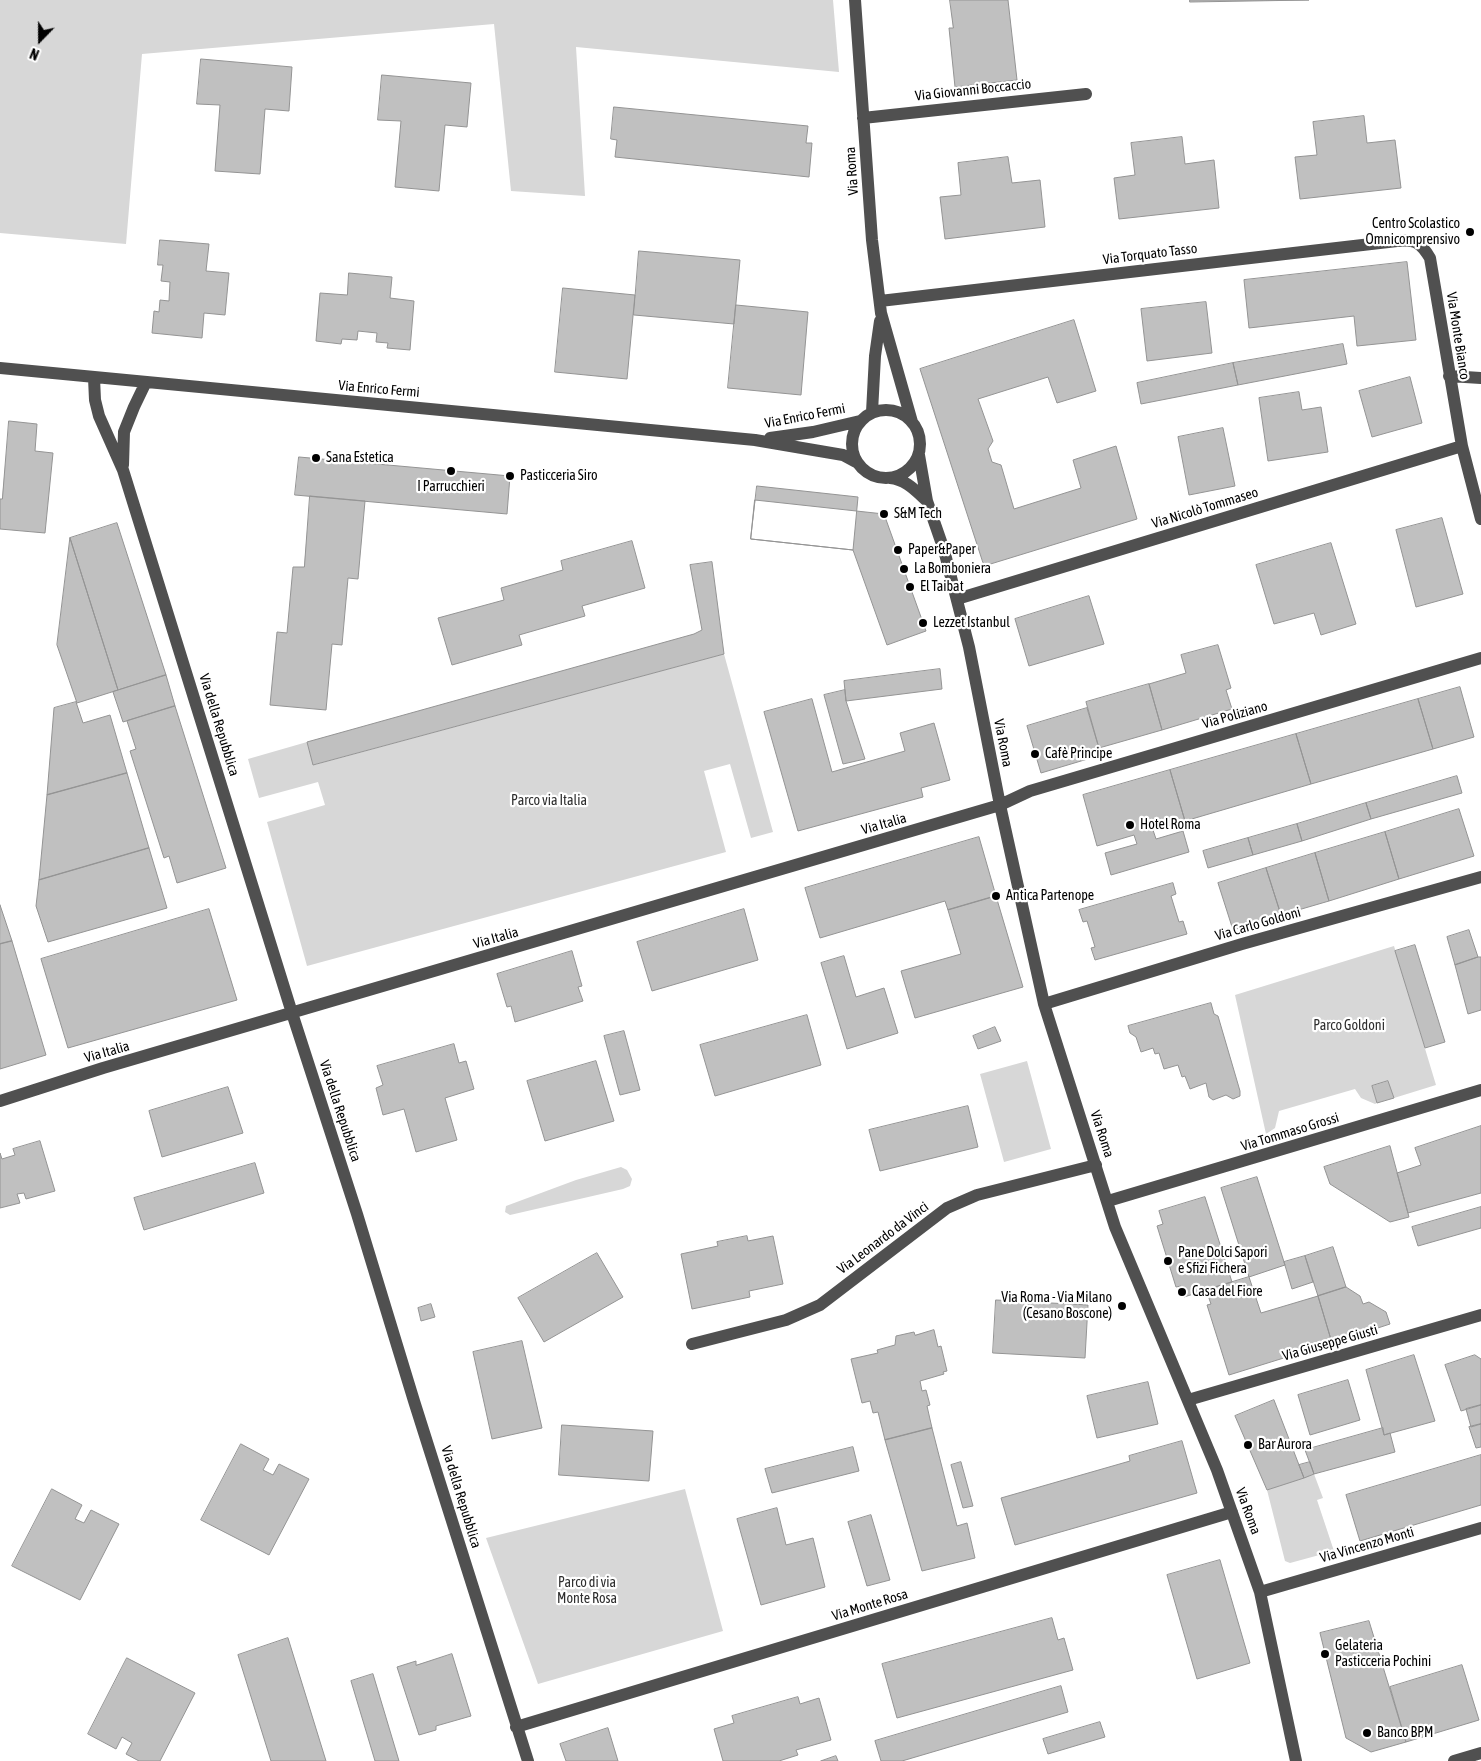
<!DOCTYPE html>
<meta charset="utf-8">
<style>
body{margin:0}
#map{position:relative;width:1481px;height:1761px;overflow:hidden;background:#fff;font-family:"Asap Condensed",sans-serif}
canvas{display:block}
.north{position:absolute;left:15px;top:15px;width:50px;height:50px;-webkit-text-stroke:4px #fff;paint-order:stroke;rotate:202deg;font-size:14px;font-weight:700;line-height:20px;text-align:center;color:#000}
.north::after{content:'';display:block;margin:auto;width:18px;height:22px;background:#000;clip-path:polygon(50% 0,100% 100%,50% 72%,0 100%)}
</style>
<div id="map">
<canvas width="1481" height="1761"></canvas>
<div class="north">N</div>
</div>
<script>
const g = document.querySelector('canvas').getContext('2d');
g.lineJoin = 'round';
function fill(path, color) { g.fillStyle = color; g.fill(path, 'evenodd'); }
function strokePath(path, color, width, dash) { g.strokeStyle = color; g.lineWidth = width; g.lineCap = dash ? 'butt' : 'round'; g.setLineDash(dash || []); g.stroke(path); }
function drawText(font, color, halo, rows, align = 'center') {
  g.font = font + ' "Asap Condensed",sans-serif'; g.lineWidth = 4.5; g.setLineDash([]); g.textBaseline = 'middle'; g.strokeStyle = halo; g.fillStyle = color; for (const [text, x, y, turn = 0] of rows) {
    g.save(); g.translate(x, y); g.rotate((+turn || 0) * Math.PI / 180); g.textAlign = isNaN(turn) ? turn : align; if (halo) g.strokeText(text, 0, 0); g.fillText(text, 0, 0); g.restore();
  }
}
const green = new Path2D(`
 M 0,0 L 833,0 L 839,72 L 576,47 L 585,196 L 511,191 L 494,24 L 142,54 L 126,244 L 0,233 Z
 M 724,654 L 773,832 L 751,838 L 730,764 L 704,771 L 726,852 L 307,966 L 267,822 L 325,805 L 318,782 L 259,798 L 248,759 L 307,742 L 314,765 Z
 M 1394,946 L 1436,1085 L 1394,1098 L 1388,1081 L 1372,1086 L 1377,1103 L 1375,1104 L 1361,1098 L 1355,1089 L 1279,1111 L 1275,1128 L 1266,1134 L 1235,995 Z
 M 1027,1061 L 1051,1149 L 1004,1162 L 980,1074 Z
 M 621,1167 L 627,1170 L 632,1179 L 630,1186 L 623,1189 L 510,1215 L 505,1212 L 506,1206 L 576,1180 Z
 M 1314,1474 L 1323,1498 L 1317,1500 L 1334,1551 L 1290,1563 L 1285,1561 L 1267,1490 Z
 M 685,1489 L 723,1631 L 538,1684 L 486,1538 Z`);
const building = new Path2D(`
 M 950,0 L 1008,0 L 1017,80 L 955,87 L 949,28 L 953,28 Z
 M 1190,0 L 1309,0 L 1190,2 Z
 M 201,59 L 292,67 L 289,111 L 265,109 L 260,174 L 215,171 L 220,105 L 197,104 Z
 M 382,75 L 471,83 L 467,127 L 445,125 L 439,191 L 395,187 L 401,121 L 378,120 Z
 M 614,107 L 808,126 L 806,143 L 812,143 L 809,177 L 615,157 L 617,140 L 611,139 Z
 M 1364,116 L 1367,143 L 1395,140 L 1401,188 L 1300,199 L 1295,157 L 1317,155 L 1313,122 Z
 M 1182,137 L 1185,164 L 1214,160 L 1219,208 L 1119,219 L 1114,178 L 1135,175 L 1131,143 Z
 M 1008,157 L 1012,183 L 1040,180 L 1045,227 L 945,239 L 940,197 L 961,195 L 958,163 Z
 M 160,240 L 209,244 L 206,271 L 229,273 L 225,315 L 204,313 L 202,338 L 152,333 L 154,311 L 159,312 L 160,300 L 169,301 L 170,282 L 161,281 L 163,265 L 158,265 Z
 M 639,251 L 740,260 L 734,324 L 634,315 Z
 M 1407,262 L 1416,340 L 1357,346 L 1354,316 L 1249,328 L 1244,280 Z
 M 349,273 L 392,277 L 390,298 L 414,301 L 410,350 L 387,348 L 388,343 L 376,342 L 377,333 L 358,331 L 357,340 L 342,339 L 341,344 L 316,341 L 320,293 L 347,295 Z
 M 563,288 L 635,295 L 627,379 L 555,372 Z
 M 1206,302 L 1212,353 L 1147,361 L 1141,309 Z
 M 736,305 L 808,312 L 801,395 L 728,388 Z
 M 1074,320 L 1096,391 L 1057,403 L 1048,377 L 978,399 L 993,441 L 988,449 L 992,462 L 1001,465 L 1014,509 L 1081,488 L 1073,460 L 1116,446 L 1137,519 L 984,566 L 920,369 Z
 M 1343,344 L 1347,364 L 1238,385 L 1233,363 Z
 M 1233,363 L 1238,385 L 1141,404 L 1137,383 Z
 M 1410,377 L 1422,423 L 1372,437 L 1359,391 Z
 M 1299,392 L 1302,410 L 1321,407 L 1328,452 L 1268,461 L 1259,398 Z
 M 9,421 L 37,424 L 35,451 L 53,453 L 45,533 L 0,529 L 0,499 L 2,499 Z
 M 1223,428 L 1235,486 L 1189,495 L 1178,437 Z
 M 299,457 L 510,476 L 507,514 L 295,495 Z
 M 757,486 L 858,497 L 853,550 L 751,539 Z
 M 310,496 L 365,501 L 358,579 L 348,578 L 342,645 L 332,644 L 326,710 L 270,705 L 277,632 L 287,633 L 293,567 L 304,567 Z
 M 755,500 L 884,514 L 926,631 L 887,645 L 853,550 L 751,539 Z
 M 1442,518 L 1463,594 L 1416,607 L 1396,530 Z
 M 117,523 L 166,675 L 118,690 L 70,538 Z
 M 70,538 L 118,690 L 77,703 L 57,645 Z
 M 632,541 L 645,588 L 582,606 L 585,616 L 519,635 L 522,645 L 452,665 L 438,618 L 504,600 L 501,588 L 563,570 L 561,561 Z
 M 1331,543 L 1356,624 L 1321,635 L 1314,613 L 1274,624 L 1256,565 Z
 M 712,562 L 724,654 L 313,765 L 307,742 L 694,634 L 702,630 L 690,565 Z
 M 1089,596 L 1104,644 L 1029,666 L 1015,619 Z
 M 1218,645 L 1231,688 L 1226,690 L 1232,709 L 1162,730 L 1149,684 L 1186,673 L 1181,655 Z
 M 940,669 L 942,689 L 846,701 L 844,681 Z
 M 166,675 L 175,706 L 123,722 L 113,692 Z
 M 1149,684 L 1162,730 L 1099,748 L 1086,702 Z
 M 1460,687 L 1474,737 L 1433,749 L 1418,699 Z
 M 845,690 L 846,701 L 865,759 L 843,764 L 824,695 Z
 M 812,699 L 832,772 L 905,751 L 900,733 L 934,723 L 950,780 L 921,788 L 923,797 L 798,831 L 764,712 Z
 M 1418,699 L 1433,749 L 1311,784 L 1296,734 Z
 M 76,702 L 83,723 L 110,715 L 127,773 L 47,795 L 54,708 Z
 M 175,706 L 226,868 L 177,883 L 169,856 L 164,858 L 130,751 L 136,749 L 127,721 Z
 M 1087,708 L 1101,755 L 1041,773 L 1027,726 Z
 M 1296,734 L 1311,784 L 1185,821 L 1170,770 Z
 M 1170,770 L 1185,821 L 1153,830 L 1156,839 L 1183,831 L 1189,852 L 1111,875 L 1105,853 L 1137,844 L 1134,835 L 1097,846 L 1083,795 Z
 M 127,773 L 149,848 L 39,880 L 47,795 Z
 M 1457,776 L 1462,793 L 1371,819 L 1366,803 Z
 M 1366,803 L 1371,819 L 1302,841 L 1297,824 Z
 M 1459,809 L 1474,856 L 1399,879 L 1385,832 Z
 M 1297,824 L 1302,841 L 1253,855 L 1248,838 Z
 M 1385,832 L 1399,879 L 1329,901 L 1315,853 Z
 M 979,837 L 996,896 L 948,910 L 945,901 L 820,938 L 805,888 Z
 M 1248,838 L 1253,855 L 1208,868 L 1203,851 Z
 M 149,848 L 167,908 L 48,942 L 36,906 L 39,880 Z
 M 1315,853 L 1329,901 L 1281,915 L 1266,868 Z
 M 1266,868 L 1281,915 L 1233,930 L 1218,883 Z
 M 1173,883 L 1176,894 L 1171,896 L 1179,922 L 1183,921 L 1187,934 L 1095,960 L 1091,948 L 1095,947 L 1087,921 L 1083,922 L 1079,910 Z
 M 996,896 L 1023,987 L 915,1018 L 901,971 L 961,954 L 948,910 Z
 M 0,905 L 12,941 L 0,944 Z
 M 209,909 L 237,1000 L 68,1048 L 41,959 Z
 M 744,909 L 758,960 L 652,991 L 637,942 Z
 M 1469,930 L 1478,957 L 1455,965 L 1447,937 Z
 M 12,941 L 46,1055 L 0,1069 L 0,944 Z
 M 1415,945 L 1445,1042 L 1425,1048 L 1395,951 Z
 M 572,951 L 582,986 L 578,987 L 583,1001 L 515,1022 L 511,1006 L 507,1007 L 497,974 Z
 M 844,956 L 856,997 L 884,988 L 898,1033 L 847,1049 L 821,963 Z
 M 1478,957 L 1481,957 L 1481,1010 L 1468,1014 L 1455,965 Z
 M 1211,1003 L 1214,1014 L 1218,1016 L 1240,1091 L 1240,1096 L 1233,1099 L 1226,1095 L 1213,1100 L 1209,1097 L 1206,1083 L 1190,1089 L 1185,1076 L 1182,1077 L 1178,1065 L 1164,1069 L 1159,1053 L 1155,1054 L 1153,1048 L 1141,1052 L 1136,1037 L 1130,1033 L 1128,1026 Z
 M 807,1015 L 821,1065 L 715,1096 L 700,1045 Z
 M 995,1027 L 1001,1041 L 978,1049 L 973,1036 Z
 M 624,1031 L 640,1090 L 620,1095 L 604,1036 Z
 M 454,1044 L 459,1063 L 466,1061 L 474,1089 L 445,1098 L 457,1140 L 416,1152 L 404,1109 L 383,1115 L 376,1088 L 383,1085 L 377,1066 Z
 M 596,1061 L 614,1121 L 545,1141 L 527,1081 Z
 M 1388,1081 L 1394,1098 L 1377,1103 L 1372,1086 Z
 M 228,1087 L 243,1133 L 162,1157 L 149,1111 Z
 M 968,1106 L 978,1147 L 880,1171 L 869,1130 Z
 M 1481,1126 L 1481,1193 L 1408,1213 L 1397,1173 L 1421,1165 L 1415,1148 Z
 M 40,1141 L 55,1191 L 26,1199 L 24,1193 L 17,1194 L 20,1203 L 0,1208 L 0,1153 L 2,1159 L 15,1155 L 13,1149 Z
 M 1390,1146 L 1409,1217 L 1390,1222 L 1330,1184 L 1324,1167 Z
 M 255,1163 L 264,1193 L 144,1230 L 134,1198 Z
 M 1257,1177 L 1285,1265 L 1249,1277 L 1221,1188 Z
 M 1205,1197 L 1232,1282 L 1184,1297 L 1181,1286 L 1176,1287 L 1157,1226 L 1163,1224 L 1159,1211 Z
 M 1481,1207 L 1481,1228 L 1418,1246 L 1412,1227 Z
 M 747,1236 L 748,1241 L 773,1236 L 783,1284 L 749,1291 L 750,1297 L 692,1309 L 681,1254 L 718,1246 L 717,1242 Z
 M 1333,1247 L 1346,1287 L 1318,1296 L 1305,1256 Z
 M 597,1253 L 623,1297 L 544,1342 L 518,1298 Z
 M 1305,1256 L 1313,1282 L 1292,1289 L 1284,1262 Z
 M 1249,1277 L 1261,1313 L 1318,1296 L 1332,1343 L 1229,1375 L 1207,1305 L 1211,1304 L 1206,1290 Z
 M 1346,1287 L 1360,1296 L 1363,1304 L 1369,1302 L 1386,1312 L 1390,1324 L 1332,1343 L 1318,1296 Z
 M 996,1300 L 1088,1305 L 1085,1358 L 993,1353 Z
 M 431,1304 L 435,1317 L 421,1321 L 418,1308 Z
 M 934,1330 L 938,1347 L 941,1346 L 947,1371 L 943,1372 L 944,1374 L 920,1381 L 922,1391 L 926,1390 L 930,1405 L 927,1406 L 932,1428 L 885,1440 L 878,1412 L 873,1413 L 870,1401 L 862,1403 L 851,1359 L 878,1353 L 877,1350 L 895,1345 L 896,1336 L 914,1332 L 915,1335 Z
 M 522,1341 L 542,1428 L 492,1439 L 473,1352 Z
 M 1414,1355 L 1435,1421 L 1384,1435 L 1366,1370 Z
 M 1475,1355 L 1481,1359 L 1481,1405 L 1461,1411 L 1445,1365 Z
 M 1348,1380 L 1360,1420 L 1310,1435 L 1298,1395 Z
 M 1148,1382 L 1158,1424 L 1097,1438 L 1087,1396 Z
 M 1274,1400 L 1304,1478 L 1267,1490 L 1235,1416 Z
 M 1481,1405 L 1481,1424 L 1471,1427 L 1466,1409 Z
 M 1481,1424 L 1481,1447 L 1476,1448 L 1469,1427 Z
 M 562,1425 L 653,1431 L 649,1481 L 559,1475 Z
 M 932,1428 L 957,1526 L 967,1523 L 975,1558 L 922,1571 L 885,1440 Z
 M 1383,1428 L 1384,1435 L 1390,1433 L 1395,1452 L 1314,1474 L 1305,1450 Z
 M 1182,1441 L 1197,1493 L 1015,1545 L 1001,1498 L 1130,1461 L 1129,1456 Z
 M 241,1444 L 269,1459 L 263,1470 L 273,1475 L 279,1464 L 309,1479 L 269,1555 L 201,1520 Z
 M 853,1447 L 859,1471 L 772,1493 L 765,1469 Z
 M 1481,1455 L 1481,1505 L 1360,1541 L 1346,1495 Z
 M 961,1462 L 973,1506 L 963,1508 L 951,1465 Z
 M 1310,1462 L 1314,1474 L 1304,1478 L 1299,1465 Z
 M 52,1489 L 82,1505 L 75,1519 L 84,1523 L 91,1510 L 119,1524 L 80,1600 L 12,1566 Z
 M 777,1508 L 786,1545 L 813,1538 L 825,1587 L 761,1605 L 737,1519 Z
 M 871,1515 L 890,1580 L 867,1586 L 848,1522 Z
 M 1220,1560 L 1250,1663 L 1197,1679 L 1167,1575 Z
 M 1052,1618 L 1058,1640 L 1064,1638 L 1073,1670 L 897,1718 L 882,1664 Z
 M 1369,1621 L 1406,1742 L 1371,1752 L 1346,1738 L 1320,1633 Z
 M 288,1638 L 326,1761 L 271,1761 L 238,1655 Z
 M 452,1654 L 471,1716 L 436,1726 L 436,1730 L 419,1735 L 397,1667 L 416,1661 L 416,1665 Z
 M 127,1658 L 195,1693 L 160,1761 L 139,1761 L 126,1754 L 132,1743 L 122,1737 L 116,1749 L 88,1734 Z
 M 1462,1665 L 1479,1720 L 1406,1742 L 1390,1687 Z
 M 373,1674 L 399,1761 L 375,1761 L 351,1681 Z
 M 1061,1686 L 1068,1712 L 902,1761 L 881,1761 L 875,1741 Z
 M 798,1697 L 800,1704 L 819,1698 L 831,1740 L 796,1750 L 798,1755 L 779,1761 L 723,1761 L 714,1729 L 734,1723 L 732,1716 Z
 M 1100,1722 L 1105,1737 L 1048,1754 L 1043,1739 Z
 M 608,1728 L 618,1761 L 566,1761 L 560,1744 Z
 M 836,1756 L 838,1761 L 821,1761 Z`);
const minor = new Path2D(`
 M 855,0 L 872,240 L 881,313 L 912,422
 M 863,118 L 1086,94
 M 880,301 L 1397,241 C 1416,239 1421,243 1430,258 L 1462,446 L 1481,519
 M 0,368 L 755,440 L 843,455 L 856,462
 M 1449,376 L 1481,378
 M 94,378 L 95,400 L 99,416 L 123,470 L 292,1013 L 357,1214 L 414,1401 L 528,1761
 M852 444a34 34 0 1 1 68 0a34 34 0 1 1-68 0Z
 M 872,412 L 875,356 L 880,321
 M 770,438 L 813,432 L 860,421
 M 919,455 L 927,501 L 944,550 L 969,647 L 1000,805 L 1044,1004 L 1115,1227 L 1217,1470 L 1260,1592 L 1296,1761
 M 123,465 L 124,432 L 134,407 L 146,382
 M 890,478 C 905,479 916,491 927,501
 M 957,599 L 1462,446
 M 1044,1004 L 1242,944 L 1481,877
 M 0,1101 L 103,1068 L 1000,805 L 1030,791 L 1481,658
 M 1108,1201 L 1481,1090
 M 692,1344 L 786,1320 L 820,1305 L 947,1208 L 977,1195 L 1096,1165
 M 1188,1400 L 1481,1315
 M 1260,1592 L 1481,1528
 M 516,1727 L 1232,1512
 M 1454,1761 L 1481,1753`);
const markers = [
 [1470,232,5,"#000"],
 [316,458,5,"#000"],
 [451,471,5,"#000"],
 [510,476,5,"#000"],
 [884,514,5,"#000"],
 [898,550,5,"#000"],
 [904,569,5,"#000"],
 [910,587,5,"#000"],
 [923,623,5,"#000"],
 [1035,754,5,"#000"],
 [1130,825,5,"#000"],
 [996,896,5,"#000"],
 [1168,1261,5,"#000"],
 [1182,1292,5,"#000"],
 [1122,1306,5,"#000"],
 [1248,1445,5,"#000"],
 [1325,1654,5,"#000"],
 [1367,1733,5,"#000"]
];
const streetNames = [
 ["Via Giovanni Boccaccio",973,90,-6],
 ["Via Roma",852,171,-94],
 ["Via Torquato Tasso",1150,254,-7],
 ["Via Monte Bianco",1458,336,81],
 ["Via Enrico Fermi",379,389,5],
 ["Via Enrico Fermi",805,416,-11],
 ["Via Nicolò Tommaseo",1205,508,-17],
 ["Via Poliziano",1235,715,-16],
 ["Via della Repubblica",219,725,73],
 ["Via Roma",1003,743,79],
 ["Via Italia",884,824,-16],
 ["Via Carlo Goldoni",1258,924,-16],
 ["Via Italia",496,938,-16],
 ["Via Italia",107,1052,-16],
 ["Via della Repubblica",340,1111,72],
 ["Via Tommaso Grossi",1290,1132,-17],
 ["Via Roma",1102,1134,72],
 ["Via Leonardo da Vinci",883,1238,-37],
 ["Via Giuseppe Giusti",1330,1343,-16],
 ["Via della Repubblica",461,1497,73],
 ["Via Roma",1248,1511,70],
 ["Via Vincenzo Monti",1367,1545,-16],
 ["Via Monte Rosa",870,1605,-17]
];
const poiNames = [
 ["Centro Scolastico",1460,224,"right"],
 ["Omnicomprensivo",1460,240,"right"],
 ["Sana Estetica",326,458],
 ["Pasticceria Siro",520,476],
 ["I Parrucchieri",451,487,"center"],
 ["S&M Tech",894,514],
 ["Paper&Paper",908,550],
 ["La Bomboniera",914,569],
 ["El Taibat",920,587],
 ["Lezzet Istanbul",933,623],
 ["Cafè Principe",1045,754],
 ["Hotel Roma",1140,825],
 ["Antica Partenope",1006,896],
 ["Pane Dolci Sapori",1178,1253],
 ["e Sfizi Fichera",1178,1269],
 ["Casa del Fiore",1192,1292],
 ["Via Roma - Via Milano",1112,1298,"right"],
 ["(Cesano Boscone)",1112,1314,"right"],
 ["Bar Aurora",1258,1445],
 ["Gelateria",1335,1646],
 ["Pasticceria Pochini",1335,1662],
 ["Banco BPM",1377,1733]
];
const parkNames = [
 ["Parco via Italia",549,801],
 ["Parco Goldoni",1349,1026],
 ["Parco di via",587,1583],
 ["Monte Rosa",587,1599]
];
fill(green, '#d7d7d7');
fill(building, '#c0c0c0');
strokePath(building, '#949494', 1);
strokePath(minor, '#505050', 12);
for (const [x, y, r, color] of markers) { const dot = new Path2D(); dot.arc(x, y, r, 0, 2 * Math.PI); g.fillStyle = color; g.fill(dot); strokePath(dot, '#fff', 2); }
drawText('14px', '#000', '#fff', streetNames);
drawText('14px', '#000', '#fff', poiNames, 'left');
drawText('14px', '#2e2e2e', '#fff', parkNames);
</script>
